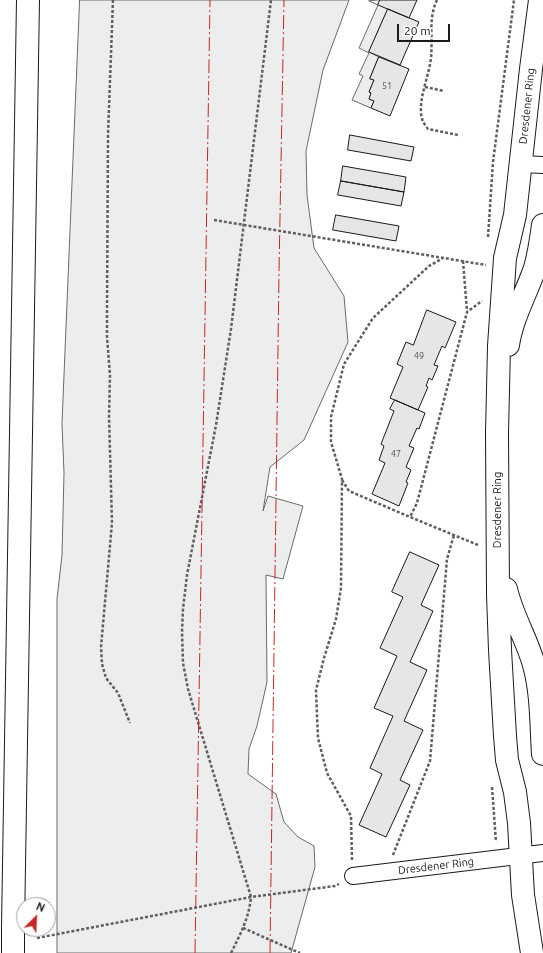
<!DOCTYPE html>
<style>
body{margin:0}
#map{position:relative;width:543px;height:953px;overflow:hidden;background:#fff;font-family:Ubuntu,sans-serif}
canvas{display:block}
.north{position:absolute;left:16px;top:897px;width:40px;height:40px;box-sizing:border-box;background:#fff;border:1px solid #a3a3a3;border-radius:50%;rotate:24deg;font-size:11px;font-weight:700;line-height:16px;text-align:center;color:#1a1a1a}
.north::after{content:'';display:block;margin:auto;width:14px;height:18px;background:#c62828;clip-path:polygon(50% 0,100% 100%,50% 72%,0 100%)}
.scale{position:absolute;left:397px;top:24px;width:53px;height:18px;box-sizing:border-box;border:2px solid #1a1a1a;border-top:0;padding-left:5px;font-size:12px;line-height:14px;white-space:nowrap;color:#1a1a1a;-webkit-text-stroke:3px #fff;paint-order:stroke}
</style>
<div id="map">
<canvas width="543" height="953"></canvas>
<div class="north">N</div>
<div class="scale">20 m</div>
</div>
<script>
const g = document.querySelector('canvas').getContext('2d');
g.lineJoin = 'round';
function fill(path, color) { g.fillStyle = color; g.fill(path, 'evenodd'); }
function strokePath(path, color, width, dash) { g.strokeStyle = color; g.lineWidth = width; g.lineCap = dash ? 'butt' : 'round'; g.setLineDash(dash || []); g.stroke(path); }
function drawText(font, color, halo, rows, align = 'center') {
  g.font = font + ' Ubuntu,sans-serif'; g.lineWidth = 3; g.setLineDash([]); g.textBaseline = 'middle'; g.strokeStyle = halo; g.fillStyle = color; for (const [text, x, y, turn = 0] of rows) {
    g.save(); g.translate(x, y); g.rotate((+turn || 0) * Math.PI / 180); g.textAlign = isNaN(turn) ? turn : align; if (halo) g.strokeText(text, 0, 0); g.fillText(text, 0, 0); g.restore();
  }
}
const green = new Path2D(`
 M 80,0 L 349,0 L 323,70 L 306,151 L 307,195 L 314,248 L 344,296 L 348,342 L 304,440 L 270,467 L 263,511 L 268,496 L 303,506 L 283,579 L 266,575 L 267,682 L 257,726 L 249,749 L 248,774 L 276,794 L 284,822 L 298,837 L 314,846 L 315,867 L 291,953 L 57,953 L 57,599 L 62,555 L 64,473 L 62,424 Z
 M 380,0 L 388,9 L 369,52 L 379,57 L 370,78 L 374,80 L 369,92 L 371,93 L 369,99 L 374,101 L 371,108 L 352,100 L 363,76 L 359,74 L 369,53 L 359,48 L 378,5 L 369,1 Z`);
const building = new Path2D(`
 M 380,0 L 417,0 L 409,18 L 378,5 Z
 M 388,9 L 419,22 L 400,65 L 369,52 Z
 M 379,57 L 409,69 L 390,116 L 371,108 L 374,101 L 369,99 L 371,93 L 369,92 L 374,80 L 370,79 Z
 M 350,135 L 414,147 L 411,161 L 348,150 Z
 M 343,166 L 406,177 L 404,192 L 341,181 Z
 M 341,181 L 404,192 L 401,206 L 338,195 Z
 M 336,215 L 399,226 L 396,241 L 333,230 Z
 M 427,310 L 456,322 L 445,348 L 442,346 L 434,365 L 438,366 L 432,380 L 429,378 L 426,386 L 428,387 L 418,410 L 390,398 L 403,367 L 397,364 L 406,342 L 413,345 Z
 M 395,400 L 425,413 L 419,429 L 417,428 L 409,446 L 414,448 L 406,467 L 411,470 L 406,482 L 408,483 L 399,506 L 372,494 L 385,463 L 379,460 L 384,446 L 381,444 L 394,411 L 390,409 Z
 M 410,552 L 439,565 L 421,605 L 433,611 L 410,662 L 427,670 L 404,721 L 423,730 L 400,780 L 410,785 L 386,837 L 359,825 L 382,774 L 370,768 L 393,716 L 374,708 L 397,656 L 380,648 L 403,597 L 392,592 Z`);
const path = new Path2D(`
 M 113,0 L 108,135 L 107,311 L 107,337 L 110,375 L 109,416 L 112,523 L 101,647 L 102,664 L 106,678 L 118,693 L 130,723
 M 437,0 C 428,19 433,38 431,58 C 429,76 420,94 421,112 C 421,119 424,124 428,129 L 458,135
 M 425,87 L 444,91
 M 214,220 L 486,265
 M 488,237 L 493,162 L 514,0
 M 463,261 L 467,311
 M 342,480 L 349,491 L 410,517
 M 478,545 L 410,517 L 417,503 L 467,312 L 482,301
 M 492,787 L 496,842
 M 393,855 L 430,761 L 447,559 L 454,535
 M 352,860 L 351,816 L 327,773 L 318,738 L 317,715 L 316,690 L 324,658 L 336,619 L 341,588 L 342,479 L 331,442 L 331,417 L 344,364 L 373,318 L 429,266 L 443,258
 M 243,928 L 300,953
 M 37,938 L 251,897 L 335,886 L 339,884
 M 231,953 C 240,935 249,918 251,897 L 188,689 L 183,663 L 182,632 L 183,609 L 187,575 L 216,425 L 231,329 L 271,0`);
const street = new Path2D(`
 M 521,164 L 543,165
 M 353,876 L 543,853`);
const secondary = new Path2D(`
 M 508,345 C 512,318 526,294 535,268 C 539,254 541,240 543,225
 M 506,589 C 512,616 527,639 534,665 C 542,694 541,725 543,754
 M 532,953 L 523,895 L 519,823 L 515,792 L 507,760 L 505,736 L 500,650 L 498,594 L 497,433 L 499,346 L 505,258 L 515,215 L 531,69 L 540,0`);
const highway = new Path2D(`
 M 13,927 L 28,0`);
const highwayBridge = new Path2D(`
 M 13,953 L 13,927`);
const power = new Path2D(`
 M 195,953 L 210,0
 M 270,953 L 279,272 L 284,0`);
const numberNames = [
 ["51",387,86],
 ["49",419,356],
 ["47",396,454]
];
const streetNames = [
 ["Dresdener Ring",527,106,-84],
 ["Dresdener Ring",497,510,-90],
 ["Dresdener Ring",436,866,-7]
];
fill(green, '#ededed');
strokePath(green, '#6a6a6a', 1);
fill(building, '#e6e6e6');
strokePath(building, '#1a1a1a', 1);
strokePath(street, '#1a1a1a', 18);
strokePath(secondary, '#1a1a1a', 24);
strokePath(highway, '#1a1a1a', 24);
strokePath(path, '#5f5f5f', 2.5, [3, 2]);
strokePath(street, '#fff', 16);
strokePath(secondary, '#fff', 22);
strokePath(highway, '#fff', 22);
strokePath(highwayBridge, '#1a1a1a', 24, []);
strokePath(highwayBridge, '#fff', 22);
strokePath(power, '#c62828', 1, [14, 3, 2, 3]);
drawText('9px', '#4d4d4d', null, numberNames);
drawText('11px', '#1a1a1a', '#fff', streetNames);
</script>
